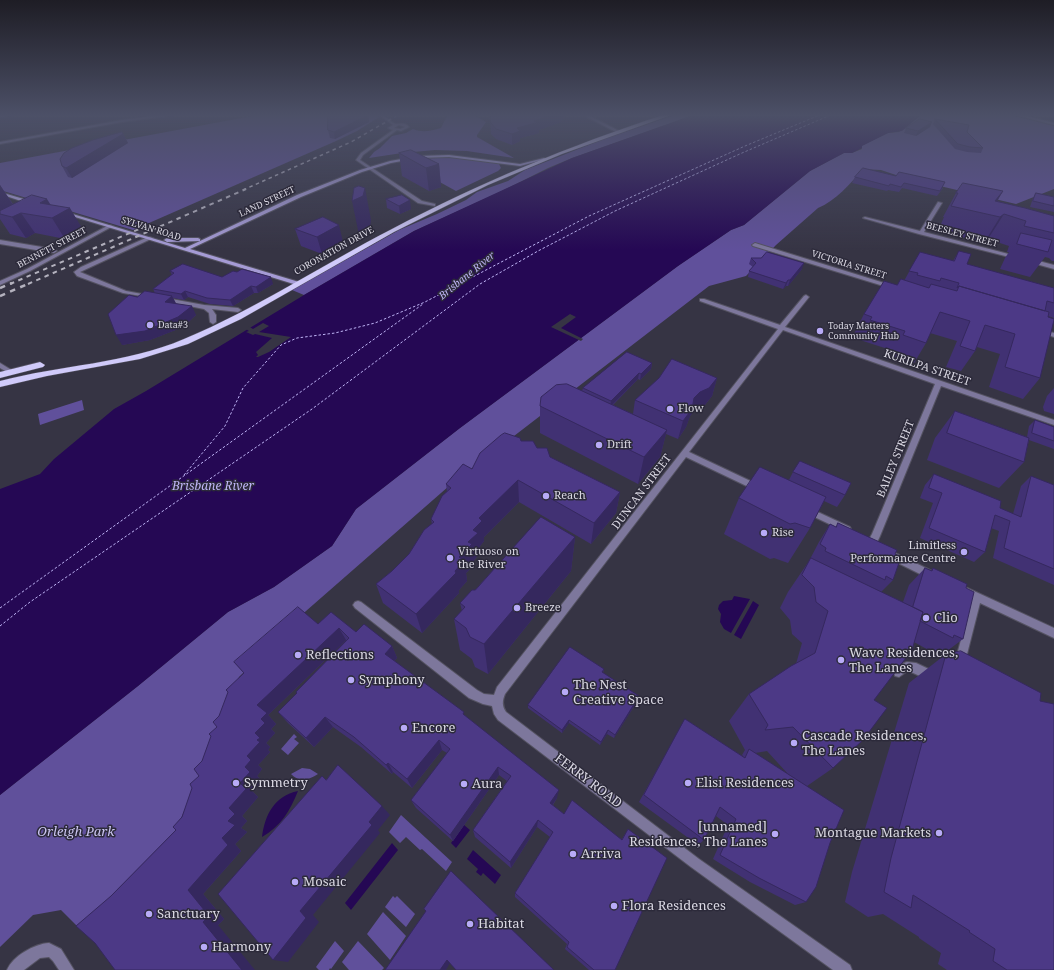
<!DOCTYPE html>
<style>
body{margin:0}
canvas{display:block;background:#363444}
</style>
<canvas width="1054" height="970"></canvas>
<script>
const g = document.querySelector('canvas').getContext('2d');
g.lineJoin = 'round';
function fill(path, color) { g.fillStyle = color; g.fill(path, 'evenodd'); }
function strokePath(path, color, width, dash) { g.strokeStyle = color; g.lineWidth = width; g.lineCap = dash ? 'butt' : 'round'; g.setLineDash(dash || []); g.stroke(path); }
function drawText(font, color, halo, rows, align = 'center') {
  g.font = font + ' "Noto Serif",serif'; g.lineWidth = 3; g.setLineDash([]); g.textBaseline = 'middle'; g.strokeStyle = halo; g.fillStyle = color; for (const [text, x, y, turn = 0] of rows) {
    g.save(); g.translate(x, y); g.rotate((+turn || 0) * Math.PI / 180); g.textAlign = isNaN(turn) ? turn : align; if (halo) g.strokeText(text, 0, 0); g.fillText(text, 0, 0); g.restore();
  }
}
const green = new Path2D(`
 M 263,114 L 375,114 L 379,117 L 357,131 L 336,141 L 133,230 L 0,190 L 0,163 Z
 M 448,114 L 472,114 L 486,122 L 477,135 L 477,137 L 514,158 L 467,151 L 435,150 L 402,153 L 369,158 L 374,152 L 380,148 L 392,136 L 406,133 L 413,129 C 422,133 431,131 441,128 Z
 M 678,114 L 696,114 L 572,158 L 548,168 L 500,192 L 414,231 L 304,295 L 292,290 L 399,230 L 437,214 L 466,200 L 477,192 L 508,181 L 525,170 L 604,139 Z
 M 922,114 L 1007,114 L 1054,126 L 1054,189 L 1016,204 L 902,177 L 881,170 L 862,169 C 851,184 835,201 818,208 L 776,245 L 746,276 L 709,286 L 449,486 L 298,618 L 239,677 L 184,823 L 89,932 L 77,926 L 61,910 L 33,915 L 0,947 L 0,795 L 138,686 L 228,612 L 274,587 L 332,546 L 356,509 L 460,428 L 678,266 L 731,230 L 744,225 L 810,171 L 844,153 L 852,153 L 862,149 L 861,146 L 888,133 L 899,132 Z
 M 429,158 L 457,158 L 494,163 L 499,164 L 501,168 L 498,171 L 456,191 L 427,175 L 399,161 Z
 M 82,400 L 84,410 L 40,425 L 38,414 Z
 M 294,734 L 297,737 L 294,739 L 299,743 L 288,755 L 281,749 Z
 M 302,768 L 310,769 L 318,774 C 309,780 299,783 291,774 Z
 M 401,815 L 452,862 L 446,871 L 422,849 L 420,850 L 406,837 L 400,843 L 389,832 Z
 M 393,896 L 395,898 L 397,896 L 415,914 L 406,927 L 385,907 Z
 M 383,912 L 406,936 L 390,960 L 367,934 Z
 M 335,941 L 344,951 L 331,969 L 330,968 L 329,970 L 319,970 L 316,967 Z
 M 358,941 L 384,968 L 382,970 L 349,970 L 342,962 Z`);
const water = new Path2D(`
 M 696,114 L 922,114 L 902,131 L 888,133 L 862,146 L 862,148 L 852,153 L 844,153 L 810,171 L 744,225 L 731,230 L 678,266 L 460,428 L 356,509 L 332,546 L 274,587 L 228,612 L 138,686 L 0,795 L 0,489 L 40,474 L 54,459 L 114,409 L 146,391 L 304,295 L 414,231 L 572,158 Z
 M 734,596 L 750,599 L 731,633 L 724,629 L 720,622 L 721,614 L 718,609 L 719,605 L 723,601 L 732,600 Z
 M 753,601 L 759,605 L 741,639 L 734,635 Z
 M 298,791 C 290,811 281,826 262,837 C 265,815 274,796 298,791 Z
 M 464,825 L 470,830 L 456,848 L 451,843 Z
 M 392,843 L 398,850 L 351,910 L 345,903 Z
 M 473,850 L 501,875 L 495,884 L 483,873 L 481,876 L 476,872 L 478,869 L 467,859 Z`);
const pier = new Path2D(`
 M 570,314 L 576,317 L 561,328 L 583,339 L 581,341 L 551,327 Z
 M 263,323 L 269,326 L 259,332 L 291,337 L 269,352 L 258,357 L 256,357 L 258,355 L 256,352 L 272,338 L 255,334 L 253,335 L 246,332 L 249,331 L 244,328 L 248,326 L 253,329 Z`);
const ferry = new Path2D(`
 M 184,475 L 225,426 L 243,388 L 281,345 L 297,338 L 335,333 L 375,323 L 425,302 L 589,216 L 745,146 L 822,114
 M 0,608 L 423,304
 M 0,626 L 30,602 L 312,409 L 480,284 L 538,251 L 615,211 L 742,153 L 833,114`);
const minor = new Path2D(`
 M 14,114 L 13,115 L 0,117 L 0,115 Z
 M 167,114 L 181,114 L 122,122 L 0,144 L 0,142 L 122,120 Z
 M 378,114 C 385,114 389,122 396,124 C 401,124 405,122 409,127 L 401,131 L 397,130 L 363,155 L 360,160 L 422,201 L 435,204 L 435,206 L 418,203 L 356,160 L 361,153 L 393,130 L 388,128 L 393,125 ZM 399,125 L 405,127 L 400,129 L 394,128 Z
 M 581,114 L 586,114 L 621,132 L 618,133 Z
 M 1012,114 L 1019,114 L 1054,123 L 1054,125 Z
 M 938,202 L 942,203 L 924,232 L 1020,257 L 1017,259 L 919,234 L 863,218 L 865,217 L 920,231 Z
 M 148,237 L 153,238 L 80,272 L 126,291 L 153,296 L 153,298 L 123,293 L 77,276 L 74,272 L 81,267 Z
 M 0,240 L 54,249 L 57,251 L 54,253 L 0,244 Z
 M 755,243 L 894,286 L 895,287 L 890,288 L 753,246 L 752,245 Z
 M 1031,259 L 1054,265 L 1054,269 L 1029,262 L 1028,261 Z
 M 806,295 L 809,297 L 785,327 L 1054,420 L 1054,425 L 941,386 L 880,536 C 878,541 874,548 868,546 L 867,543 L 872,534 L 935,384 L 783,330 L 689,452 L 761,486 L 762,488 L 761,490 L 755,490 L 686,457 L 505,694 C 502,701 502,706 506,712 L 699,859 L 850,965 L 852,970 L 833,970 L 691,867 L 498,720 L 494,714 L 492,706 L 483,704 L 469,698 L 355,608 L 353,605 L 355,602 L 358,601 L 361,602 L 477,690 L 484,694 L 494,695 L 497,687 L 778,329 L 700,301 L 700,299 L 704,299 L 780,325 L 804,296 Z
 M 166,298 L 204,305 L 238,308 L 241,310 L 238,312 L 212,309 L 216,315 L 216,322 L 213,324 L 210,322 L 209,313 L 204,309 L 164,301 L 164,299 Z
 M 1041,329 L 1054,333 L 1054,337 L 1039,332 L 1038,331 Z
 M 0,363 L 13,371 L 13,373 L 9,373 L 0,368 Z
 M 807,507 L 850,527 L 851,529 L 850,531 L 847,532 L 844,531 L 804,512 L 803,510 L 804,508 Z
 M 891,551 L 934,572 L 936,575 L 934,578 L 931,579 L 928,578 L 888,558 L 887,555 L 888,552 Z
 M 963,586 L 1054,628 L 1054,638 L 980,603 L 965,662 L 964,665 L 960,667 L 956,665 L 955,662 L 972,599 L 960,593 L 958,590 L 960,587 Z
 M 907,662 L 916,663 L 937,673 L 938,677 L 937,681 L 933,682 L 911,672 L 906,672 L 899,677 L 895,676 L 894,672 C 896,666 901,664 907,662 Z
 M 49,943 L 61,949 L 74,970 L 59,970 L 53,961 L 49,957 L 40,958 L 24,970 L 7,970 C 13,956 34,944 49,943 Z`);
const tertiary = new Path2D(`
 M 109,225 L 113,226 L 30,271 L 0,285 L 0,281 L 27,269 Z`);
const secondary = new Path2D(`
 M 449,155 L 520,164 L 544,158 L 546,159 L 520,166 L 449,157 L 418,158 L 391,163 L 362,172 L 301,197 L 190,249 L 299,282 L 299,284 L 297,285 L 62,213 L 66,212 L 185,248 L 200,241 L 167,242 L 164,240 L 167,238 L 198,238 L 200,239 L 200,241 L 297,195 L 360,170 L 390,161 L 418,156 Z
 M 0,192 L 34,202 L 34,203 L 30,204 L 0,194 Z`);
const trunk = new Path2D(`
 M 666,114 L 674,114 L 562,154 L 488,185 L 394,232 L 241,319 L 188,344 L 140,359 L 47,376 L 0,387 L 0,381 C 60,365 126,364 184,339 C 256,309 322,265 392,229 C 481,182 569,146 666,114 Z
 M 40,362 L 45,365 L 43,367 L 0,378 L 0,372 Z`);
const railFar2 = new Path2D(`
 M 243,190 L 351,142 L 400,114`);
const railFar1 = new Path2D(`
 M 10,284 L 151,224
 M 28,284 L 246,189`);
const rail = new Path2D(`
 M 0,288 L 12,283
 M 0,296 L 30,283`);
const wall = new Path2D(`
 M 368,114 L 369,122 L 335,139 L 330,138 L 328,130 Z
 M 492,114 L 564,114 L 564,119 L 558,123 L 539,130 L 539,133 L 520,138 L 520,141 L 512,145 L 496,139 L 491,134 L 490,119 Z
 M 935,119 L 967,132 L 983,148 L 981,153 L 967,152 L 955,149 L 933,124 Z
 M 930,127 L 916,136 L 904,133 L 906,128 Z
 M 122,132 L 128,143 L 72,178 L 68,177 L 62,166 Z
 M 399,153 L 439,164 L 441,187 L 429,191 L 402,176 Z
 M 855,177 L 943,188 L 937,196 L 902,188 L 899,192 L 888,190 L 887,191 L 852,183 Z
 M 0,185 L 13,204 L 50,205 L 82,228 L 65,239 L 35,233 L 26,238 L 10,234 L 0,219 L 0,211 L 6,208 L 0,210 Z
 M 1003,191 L 997,201 L 1054,216 L 1054,261 L 1052,261 L 1049,258 L 1045,257 L 1030,277 L 1000,269 L 1005,258 L 1009,252 L 1007,252 L 1009,246 L 988,239 L 984,243 L 938,231 L 944,217 L 943,217 L 956,193 Z
 M 1036,193 L 1054,197 L 1054,212 L 1030,207 L 1033,198 Z
 M 386,199 L 411,209 L 400,214 L 387,208 Z
 M 295,229 L 343,242 L 322,254 L 301,246 Z
 M 959,251 L 967,264 L 1054,288 L 1054,318 L 1048,316 L 1040,378 L 1023,399 L 989,387 L 1000,354 L 977,347 L 975,351 L 961,371 L 946,367 L 957,341 L 930,333 L 926,343 L 914,363 L 892,356 L 894,351 L 860,340 L 862,336 L 854,334 L 864,314 L 897,285 L 904,281 L 920,252 L 953,261 Z
 M 751,258 L 802,269 L 788,286 L 786,286 L 783,289 L 748,277 L 749,271 L 753,267 L 749,264 Z
 M 170,271 L 222,277 L 273,284 L 258,293 L 254,293 L 233,306 L 210,304 L 188,297 L 184,300 L 173,298 L 176,304 L 196,315 L 183,327 L 150,340 L 122,345 L 137,297 L 155,293 L 153,289 L 172,275 Z
 M 652,363 L 651,369 L 640,380 L 638,379 L 613,405 L 633,414 L 635,400 L 717,378 L 712,396 L 704,406 L 694,411 L 690,416 L 686,427 L 678,439 L 666,434 L 660,457 L 638,484 L 540,433 L 540,406 L 582,391 L 583,388 Z
 M 1054,388 L 1054,414 L 1044,411 L 1043,407 L 1047,396 Z
 M 955,411 L 1027,437 L 1029,426 L 1035,420 L 1054,427 L 1054,449 L 1029,440 L 1024,462 L 999,488 L 927,460 L 935,438 Z
 M 521,441 L 537,448 L 550,457 L 620,492 L 616,513 L 591,544 L 519,502 L 484,537 L 484,541 L 480,546 L 480,553 L 474,560 L 474,565 L 466,573 L 467,581 L 459,590 L 459,593 L 422,633 L 383,603 L 376,584 L 392,571 L 409,554 L 432,524 L 431,519 L 447,492 L 446,484 Z
 M 793,472 L 845,495 L 837,507 L 824,501 L 810,528 L 788,563 L 774,558 L 770,559 L 724,534 L 739,498 L 789,480 Z
 M 934,474 L 1000,508 L 1013,514 L 1021,486 L 1031,476 L 1054,485 L 1054,585 L 993,558 L 999,531 L 991,528 L 985,552 L 974,562 L 920,538 L 933,503 L 920,498 L 925,485 Z
 M 838,523 L 895,554 L 893,580 L 881,592 L 903,602 L 909,585 L 925,568 L 931,570 L 933,568 L 966,588 L 963,639 L 943,654 L 937,651 L 934,653 L 914,642 L 874,700 L 833,768 L 807,786 L 806,902 L 795,905 L 750,882 L 713,859 L 728,825 L 716,816 L 704,840 L 698,845 L 639,802 L 685,719 L 742,756 L 743,755 L 742,755 L 745,750 L 729,721 L 749,694 L 796,664 L 802,643 L 792,634 L 790,620 L 780,608 L 788,592 L 809,561 L 819,542 L 830,524 L 836,527 ZM 767,751 L 788,774 L 755,753 Z
 M 575,537 L 571,571 L 488,674 L 475,667 L 472,659 L 460,650 L 454,619 L 462,611 L 460,603 L 475,590 Z
 M 318,624 L 356,632 L 392,646 L 397,658 L 394,661 L 465,716 L 557,798 L 553,805 L 564,814 L 622,839 L 628,829 L 615,970 L 589,970 L 565,949 L 567,944 L 515,897 L 515,893 L 550,837 L 537,827 L 511,868 L 475,837 L 473,830 L 507,781 L 499,775 L 453,841 L 416,808 L 411,800 L 447,753 L 442,750 L 412,788 L 393,772 L 392,774 L 361,747 L 333,727 L 314,747 L 288,723 L 278,712 L 297,694 L 296,692 L 346,641 L 346,640 L 268,715 L 276,724 L 271,729 L 275,733 L 266,743 L 270,747 L 268,750 L 270,752 L 258,765 L 262,769 L 257,776 L 262,781 L 252,791 L 258,797 L 242,816 L 247,821 L 241,828 L 247,832 L 235,844 L 241,851 L 203,894 L 224,919 L 218,925 L 111,896 L 176,830 L 199,776 L 202,761 L 217,727 L 219,716 L 244,673 L 234,662 Z
 M 946,654 L 1040,701 L 1054,970 L 947,970 L 938,964 L 941,953 L 919,938 L 919,937 L 883,914 L 868,917 L 845,902 L 852,872 L 909,683 Z
 M 604,669 L 603,673 L 638,700 L 614,738 L 607,734 L 600,745 L 569,723 L 562,733 L 528,708 L 528,705 Z`);
const shadedWall = new Path2D(`
 M 368,114 L 369,122 L 335,139 L 334,132 Z
 M 554,114 L 564,114 L 564,119 L 558,123 L 539,130 L 539,133 L 520,138 L 520,141 L 512,145 L 512,134 L 517,128 L 534,121 Z
 M 932,122 L 930,127 L 916,136 L 918,131 Z
 M 123,134 L 128,143 L 72,178 L 66,168 Z
 M 439,164 L 441,187 L 429,191 L 426,168 Z
 M 0,185 L 13,205 L 0,210 Z
 M 365,188 L 371,220 L 370,229 L 359,235 L 352,201 Z
 M 1003,191 L 989,215 L 995,201 Z
 M 47,199 L 57,215 L 70,208 L 82,228 L 65,239 L 52,218 L 40,203 Z
 M 410,200 L 411,209 L 400,214 L 399,206 Z
 M 21,213 L 35,233 L 26,238 L 12,217 Z
 M 1004,214 L 988,239 L 984,243 L 1000,217 Z
 M 339,225 L 343,242 L 322,254 L 317,237 Z
 M 804,263 L 802,269 L 788,286 L 790,280 Z
 M 271,277 L 273,284 L 258,293 L 256,287 Z
 M 788,280 L 786,286 L 783,289 L 786,283 Z
 M 251,286 L 254,293 L 233,306 L 230,300 Z
 M 185,291 L 188,297 L 184,300 L 181,294 Z
 M 172,296 L 177,305 L 165,302 Z
 M 192,306 L 196,315 L 183,327 L 150,340 L 122,345 L 116,335 Z
 M 652,363 L 651,369 L 640,380 L 641,374 Z
 M 639,373 L 638,379 L 610,407 L 611,401 Z
 M 717,378 L 712,396 L 704,406 L 694,411 L 690,416 L 686,427 L 678,439 L 683,421 L 694,398 L 700,392 Z
 M 667,430 L 660,457 L 638,484 L 644,457 Z
 M 518,480 L 519,502 L 484,537 L 484,541 L 480,546 L 480,553 L 474,560 L 474,565 L 466,573 L 467,581 L 459,590 L 459,593 L 422,633 L 416,614 L 455,571 L 459,557 L 468,542 L 473,530 L 479,518 Z
 M 620,492 L 616,513 L 591,544 L 594,523 Z
 M 575,537 L 571,571 L 488,674 L 484,644 Z
 M 339,628 L 346,640 L 268,715 L 276,724 L 271,729 L 275,733 L 266,743 L 270,747 L 268,750 L 270,752 L 258,765 L 262,769 L 257,776 L 262,781 L 252,791 L 258,797 L 242,816 L 247,821 L 241,828 L 247,832 L 235,844 L 241,851 L 203,894 L 224,919 L 218,925 L 255,970 L 242,970 L 203,922 L 188,890 L 222,838 L 228,821 L 229,808 L 240,783 L 245,767 L 247,756 L 257,740 L 255,733 L 261,719 L 257,705 Z
 M 392,646 L 397,658 L 390,666 L 385,654 Z
 M 639,696 L 638,700 L 614,738 L 615,735 Z
 M 325,717 L 333,727 L 314,747 L 306,738 Z
 M 569,720 L 569,723 L 562,733 L 562,730 Z
 M 608,730 L 607,734 L 600,745 L 601,742 Z
 M 439,740 L 442,750 L 412,788 L 407,779 Z
 M 388,763 L 393,772 L 392,774 L 386,765 Z
 M 498,767 L 499,775 L 453,841 L 450,835 Z
 M 559,790 L 557,798 L 549,810 L 550,803 Z
 M 382,806 L 390,815 L 378,830 L 380,833 L 313,915 L 319,922 L 288,962 L 273,960 L 300,911 Z
 M 538,820 L 537,827 L 511,868 L 510,862 Z
 M 447,960 L 451,961 L 446,970 L 440,970 Z`);
const building = new Path2D(`
 M 328,114 L 368,114 L 368,115 L 334,132 L 328,130 Z
 M 492,114 L 554,114 L 534,121 L 539,122 L 517,128 L 520,131 L 512,134 L 496,129 L 491,123 L 490,119 Z
 M 920,119 L 932,122 L 918,131 L 906,128 Z
 M 935,119 L 969,125 L 967,132 L 983,148 L 970,147 L 958,144 Z
 M 122,132 L 123,134 L 66,168 L 62,166 L 60,159 L 64,153 L 72,148 L 93,140 Z
 M 411,150 L 439,164 L 426,168 L 399,153 Z
 M 863,168 L 896,176 L 899,172 L 945,182 L 940,191 L 904,183 L 901,187 L 890,184 L 889,186 L 855,177 Z
 M 963,183 L 1003,191 L 995,201 L 1025,208 L 1054,216 L 1054,233 L 1024,226 L 1026,221 L 1004,214 L 1000,217 L 951,206 L 958,193 L 956,193 Z
 M 359,186 L 365,188 L 363,196 L 352,201 L 354,188 Z
 M 1036,193 L 1054,197 L 1054,206 L 1033,201 Z
 M 32,195 L 47,199 L 40,203 L 70,208 L 52,218 L 21,213 L 12,217 L 0,214 L 0,211 Z
 M 402,195 L 410,200 L 399,206 L 386,199 Z
 M 323,217 L 339,225 L 317,237 L 295,229 Z
 M 1021,233 L 1052,240 L 1048,252 L 1017,244 Z
 M 959,251 L 971,254 L 967,264 L 1054,288 L 1054,303 L 1047,301 L 1045,311 L 959,286 L 957,288 L 959,283 L 941,278 L 940,281 L 917,275 L 918,273 L 909,271 L 920,252 L 954,261 Z
 M 767,252 L 804,263 L 790,280 L 788,280 L 786,283 L 749,271 L 756,263 L 751,258 L 761,258 Z
 M 183,264 L 222,277 L 233,271 L 237,272 L 242,269 L 271,277 L 256,287 L 251,286 L 230,300 L 207,298 L 185,291 L 181,294 L 153,289 L 174,273 L 170,271 Z
 M 901,279 L 929,288 L 931,284 L 957,291 L 959,286 L 1049,312 L 1048,317 L 1054,319 L 1054,320 L 1040,378 L 1005,367 L 1015,334 L 985,325 L 975,351 L 960,346 L 970,321 L 940,312 L 926,343 L 903,335 L 905,331 L 870,320 L 872,317 L 864,314 L 884,281 L 897,285 Z
 M 145,291 L 172,296 L 165,302 L 192,306 L 178,317 L 145,331 L 116,335 L 108,314 L 129,295 L 137,297 Z
 M 627,352 L 652,363 L 641,374 L 639,373 L 611,401 L 583,388 Z
 M 672,359 L 717,378 L 709,388 L 700,392 L 694,398 L 692,409 L 683,421 L 635,400 L 659,378 Z
 M 567,384 L 667,430 L 644,457 L 540,406 L 541,397 L 556,385 Z
 M 955,411 L 1029,438 L 1024,462 L 947,433 Z
 M 1035,420 L 1054,427 L 1054,441 L 1032,433 Z
 M 505,433 L 520,438 L 521,441 L 533,441 L 537,448 L 547,448 L 550,457 L 620,492 L 594,523 L 518,480 L 479,518 L 482,521 L 473,530 L 478,533 L 468,542 L 472,544 L 459,557 L 464,561 L 455,571 L 456,573 L 416,614 L 376,584 L 392,571 L 409,554 L 424,530 L 434,522 L 431,519 L 442,496 L 451,488 L 446,484 L 463,464 L 472,469 L 480,453 L 501,435 Z
 M 800,461 L 851,483 L 845,495 L 793,472 Z
 M 760,467 L 826,497 L 810,528 L 795,523 L 790,524 L 739,498 Z
 M 934,474 L 1001,501 L 1000,508 L 1021,517 L 1031,476 L 1054,485 L 1054,569 L 1004,548 L 1010,521 L 995,515 L 985,552 L 929,528 L 942,493 L 929,488 Z
 M 541,517 L 575,537 L 484,644 L 470,637 L 466,628 L 454,619 L 465,607 L 460,603 L 472,590 L 475,590 Z
 M 838,523 L 897,550 L 895,554 L 901,557 L 893,580 L 886,576 L 885,580 L 825,551 L 826,548 L 820,544 L 830,524 L 836,527 Z
 M 811,558 L 923,612 L 912,650 L 874,700 L 887,708 L 863,740 L 833,768 L 793,727 L 765,730 L 768,725 L 749,694 L 791,666 L 815,653 L 828,611 L 816,602 L 814,587 L 802,575 Z
 M 925,568 L 932,571 L 933,568 L 967,584 L 966,588 L 974,592 L 963,639 L 954,635 L 953,638 L 920,621 L 923,612 L 913,607 Z
 M 298,607 L 318,624 L 331,612 L 356,632 L 364,624 L 392,646 L 385,654 L 464,712 L 463,714 L 559,790 L 550,803 L 564,814 L 572,800 L 622,840 L 628,829 L 667,858 L 615,970 L 594,970 L 567,947 L 569,942 L 515,893 L 553,832 L 538,820 L 510,862 L 473,830 L 511,776 L 498,767 L 450,835 L 411,800 L 450,749 L 439,740 L 407,779 L 388,763 L 386,765 L 354,737 L 325,717 L 306,738 L 278,712 L 297,693 L 296,692 L 349,638 L 339,628 L 257,705 L 267,713 L 261,719 L 265,723 L 255,733 L 260,738 L 257,740 L 260,742 L 247,756 L 251,760 L 245,767 L 250,772 L 240,783 L 246,789 L 229,808 L 235,814 L 228,821 L 235,825 L 222,838 L 228,845 L 188,890 L 209,916 L 203,922 L 242,970 L 115,970 L 95,943 L 76,926 L 111,896 L 176,830 L 173,827 L 182,817 L 192,788 L 190,784 L 199,776 L 194,769 L 202,761 L 211,736 L 209,734 L 217,727 L 213,722 L 219,716 L 228,692 L 226,690 L 244,673 L 234,662 Z
 M 570,647 L 604,669 L 602,672 L 639,696 L 615,735 L 608,730 L 601,742 L 569,720 L 562,730 L 528,705 Z
 M 961,651 L 1041,693 L 1040,701 L 1054,704 L 1054,970 L 1007,970 L 993,961 L 995,949 L 969,932 L 970,931 L 913,895 L 911,908 L 884,892 L 891,858 L 946,654 Z
 M 685,719 L 745,758 L 749,749 L 844,810 L 830,843 L 816,887 L 806,902 L 759,878 L 720,855 L 736,819 L 720,807 L 704,840 L 644,795 Z
 M 338,765 L 382,806 L 369,822 L 372,825 L 300,911 L 306,918 L 273,960 L 218,894 L 322,776 L 326,780 Z
 M 451,871 L 554,970 L 456,970 L 447,960 L 440,970 L 385,970 L 426,911 L 424,909 Z`);
const markers = [
 [150,325,4,"#b8abf7"],
 [820,331,4,"#b8abf7"],
 [670,409,4,"#b8abf7"],
 [599,445,4,"#b8abf7"],
 [546,496,4,"#b8abf7"],
 [764,533,4,"#b8abf7"],
 [964,552,4,"#b8abf7"],
 [450,558,4,"#b8abf7"],
 [517,608,4,"#b8abf7"],
 [926,618,4,"#b8abf7"],
 [298,655,4,"#b8abf7"],
 [841,660,4,"#b8abf7"],
 [351,680,4,"#b8abf7"],
 [565,692,4,"#b8abf7"],
 [404,728,4,"#b8abf7"],
 [794,743,4,"#b8abf7"],
 [236,783,4,"#b8abf7"],
 [688,783,4,"#b8abf7"],
 [464,784,4,"#b8abf7"],
 [939,833,4,"#b8abf7"],
 [775,834,4,"#b8abf7"],
 [573,854,4,"#b8abf7"],
 [295,882,4,"#b8abf7"],
 [614,906,4,"#b8abf7"],
 [149,914,4,"#b8abf7"],
 [470,924,4,"#b8abf7"],
 [204,947,4,"#b8abf7"]
];
const farStreetnames = [
 ["LAND STREET",267,202,-25],
 ["SYLVAN ROAD",151,229,17],
 ["BEESLEY STREET",962,235,15],
 ["BENNETT STREET",52,248,-28],
 ["CORONATION DRIVE",334,251,-29],
 ["VICTORIA STREET",849,265,17]
];
const farPoinames = [
 ["Data#3",158,325],
 ["Today Matters",828,326],
 ["Community Hub",828,336]
];
const farWaternames = [
 ["Brisbane River",467,276,-39]
];
const streetNames = [
 ["KURILPA STREET",927,368,19],
 ["BAILEY STREET",896,459,-68],
 ["DUNCAN STREET",642,492,-53]
];
const poiNames = [
 ["Flow",678,409],
 ["Drift",607,445],
 ["Reach",554,496],
 ["Rise",772,533],
 ["Limitless",956,546,"right"],
 ["Performance Centre",956,559,"right"],
 ["Virtuoso on",458,552],
 ["the River",458,565],
 ["Breeze",525,608]
];
const waterNames = [
 ["Brisbane River",213,487]
];
const nearPoinames = [
 ["Clio",934,618],
 ["Wave Residences,",849,653],
 ["The Lanes",849,668],
 ["Reflections",306,655],
 ["Symphony",359,680],
 ["The Nest",573,685],
 ["Creative Space",573,700],
 ["Encore",412,728],
 ["Cascade Residences,",802,736],
 ["The Lanes",802,751],
 ["Symmetry",244,783],
 ["Elisi Residences",696,783],
 ["Aura",472,784],
 ["[unnamed]",767,827,"right"],
 ["Residences, The Lanes",767,842,"right"],
 ["Montague Markets",931,833,"right"],
 ["Arriva",581,854],
 ["Mosaic",303,882],
 ["Flora Residences",622,906],
 ["Sanctuary",157,914],
 ["Habitat",478,924],
 ["Harmony",212,947]
];
const nearStreetnames = [
 ["FERRY ROAD",588,781,37]
];
const nearParknames = [
 ["Orleigh Park",76,832]
];
fill(green, '#60509b');
fill(water, '#250854');
fill(pier, '#363444');
strokePath(ferry, '#bfb5f6', 1, [2.5, 2]);
strokePath(minor, '#545261', 2);
strokePath(tertiary, '#545261', 2);
strokePath(secondary, '#545261', 2);
strokePath(trunk, '#545261', 1);
fill(minor, '#7d779c');
fill(tertiary, '#7d779c');
fill(secondary, '#a59bd5');
fill(trunk, '#d0cafa');
strokePath(railFar2, '#b4b2be', 1.5, [3.5, 3.5]);
strokePath(railFar1, '#b4b2be', 2, [4.5, 4.5]);
strokePath(rail, '#b4b2be', 2.5, [5.5, 5.5]);
fill(wall, '#413173');
fill(shadedWall, '#35285e');
fill(building, '#4c3986');
strokePath(building, '#35285e', 1);
const sky = g.createLinearGradient(0, 0, 0, 250);
sky.addColorStop(0, '#1e1d25');
sky.addColorStop(0.46, '#4c5067');
sky.addColorStop(1, '#4c506700');
g.fillStyle = sky;
g.fillRect(0, 0, 1054, 250);
for (const [x, y, r, color] of markers) { const dot = new Path2D(); dot.arc(x, y, r, 0, 2 * Math.PI); g.fillStyle = color; g.fill(dot); strokePath(dot, '#2c2a3a', 1.5); }
drawText('9px', '#dad8e3', '#2c2a3a', farStreetnames);
drawText('9px', '#dad8e3', '#2c2a3a', farPoinames, 'left');
drawText('italic 10px', '#bfb5f6', '#2c2a3a', farWaternames);
drawText('11px', '#dad8e3', '#2c2a3a', streetNames);
drawText('11px', '#dad8e3', '#2c2a3a', poiNames, 'left');
drawText('italic 12px', '#bfb5f6', '#2c2a3a', waterNames);
drawText('13px', '#dad8e3', '#2c2a3a', nearPoinames, 'left');
drawText('13px', '#dad8e3', '#2c2a3a', nearStreetnames);
drawText('italic 13px', '#cac4f0', '#2c2a3a', nearParknames);
</script>
